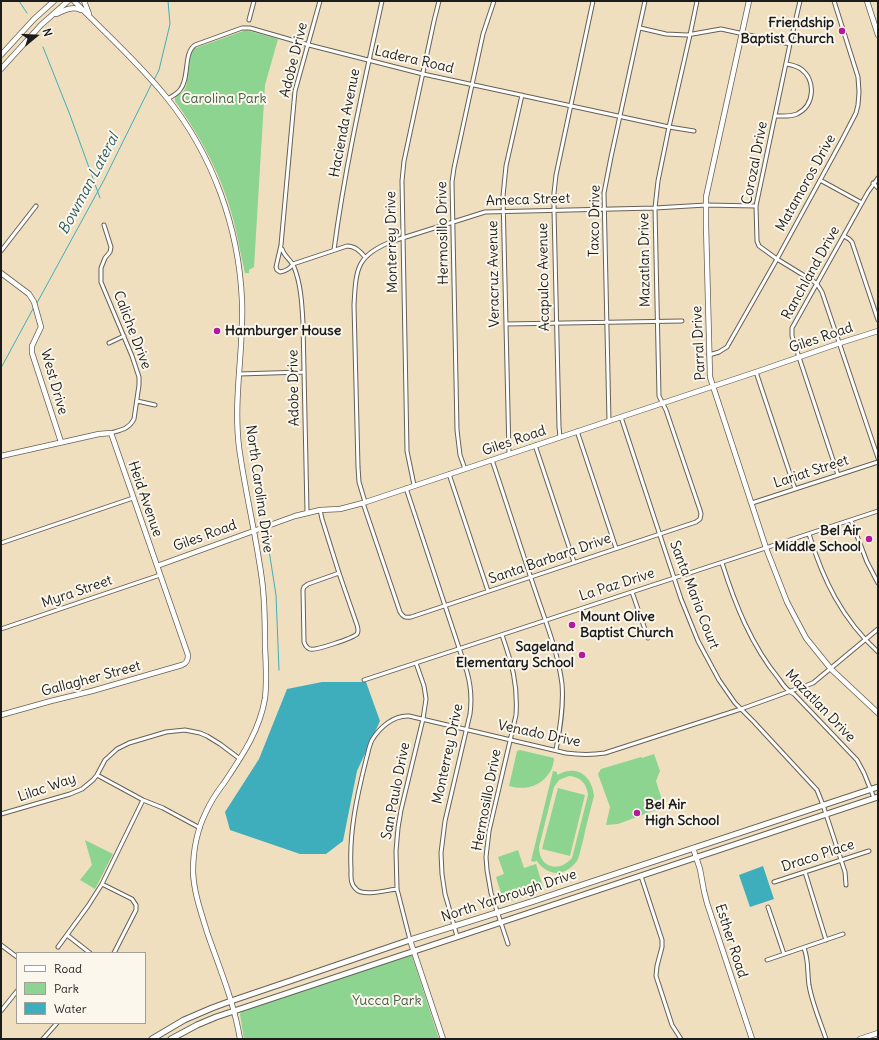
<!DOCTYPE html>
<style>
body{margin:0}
#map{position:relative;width:879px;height:1040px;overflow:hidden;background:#f0dfbf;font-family:Delius,sans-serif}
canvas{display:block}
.frame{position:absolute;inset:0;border:2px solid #1c1c1c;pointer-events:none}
.legend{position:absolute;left:16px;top:952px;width:130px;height:72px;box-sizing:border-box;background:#fbf7ec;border:1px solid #a29f99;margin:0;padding:5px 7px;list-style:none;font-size:12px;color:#1c1c1c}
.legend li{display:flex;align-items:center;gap:8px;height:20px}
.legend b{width:20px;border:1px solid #a29f99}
.north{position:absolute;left:16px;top:16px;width:40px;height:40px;-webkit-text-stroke:3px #fbf7ec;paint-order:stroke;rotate:72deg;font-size:11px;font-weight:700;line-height:16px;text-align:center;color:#1c1c1c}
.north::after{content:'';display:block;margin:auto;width:14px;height:18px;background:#1c1c1c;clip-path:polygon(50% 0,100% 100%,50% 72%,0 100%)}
</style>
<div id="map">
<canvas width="879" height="1040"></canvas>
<div class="frame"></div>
<ul class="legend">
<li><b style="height:5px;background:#fff"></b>Road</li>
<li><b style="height:11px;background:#8cd48f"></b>Park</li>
<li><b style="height:11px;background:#3eadbc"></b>Water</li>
</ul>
<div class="north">N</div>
</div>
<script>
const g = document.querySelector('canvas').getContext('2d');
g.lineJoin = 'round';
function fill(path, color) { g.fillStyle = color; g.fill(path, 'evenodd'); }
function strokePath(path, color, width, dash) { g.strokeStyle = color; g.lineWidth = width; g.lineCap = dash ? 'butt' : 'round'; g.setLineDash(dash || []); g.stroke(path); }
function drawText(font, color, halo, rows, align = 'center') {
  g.font = font + ' Delius,sans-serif'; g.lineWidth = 4; g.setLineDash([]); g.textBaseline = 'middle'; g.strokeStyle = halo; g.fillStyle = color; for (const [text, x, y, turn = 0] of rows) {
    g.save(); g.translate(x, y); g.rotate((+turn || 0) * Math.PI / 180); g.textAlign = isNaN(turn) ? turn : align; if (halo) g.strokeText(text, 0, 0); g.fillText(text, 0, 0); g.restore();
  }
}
const green = new Path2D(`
 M 246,30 L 278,39 L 265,85 L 254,267 L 249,270 L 249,273 L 245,273 C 241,256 238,239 234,222 C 223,178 201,137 175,101 L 175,97 L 183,92 L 186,87 L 191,54 L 193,49 Z
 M 520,750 L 554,758 C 554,761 553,765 552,768 C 551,771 549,773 547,776 C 537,788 523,790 509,786 L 517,751 Z
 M 654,754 L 660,771 L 656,781 L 662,800 L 656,810 L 618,824 L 606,825 L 610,807 L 598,774 L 601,769 L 641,757 L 642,758 Z
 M 553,771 L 557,772 L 557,775 C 576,764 592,775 594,796 C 590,811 586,826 583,841 C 581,847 580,855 577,861 C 572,868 564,873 556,873 C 547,872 541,867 536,860 L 535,862 L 531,861 ZM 569,776 C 580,777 587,783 588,795 L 572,858 C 559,873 539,868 539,847 L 554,787 L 559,780 Z
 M 558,788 L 585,795 L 570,856 L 542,849 Z
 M 85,840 L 113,854 L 95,889 L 80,880 L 92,865 Z
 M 518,850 L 524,868 L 536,864 L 544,890 L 504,903 L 496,877 L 504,874 L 498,857 Z
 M 408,955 L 412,956 L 439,1039 L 244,1039 L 240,1014 L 242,1010 Z`);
const water = new Path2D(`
 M 322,682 L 366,682 L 380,721 L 357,771 L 343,841 L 326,854 L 300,854 L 230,830 L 225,812 L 259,759 L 287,689 Z
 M 763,866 L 774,899 L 750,907 L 739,875 Z`);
const stream = new Path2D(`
 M 19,1 L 27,13
 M 43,47 L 70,115 L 100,198
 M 154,80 L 159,70 L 170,24 L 168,1
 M 37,303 L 104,180 L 152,83
 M 1,368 L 34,307
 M 268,544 L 276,595 L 279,670`);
const street = new Path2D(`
 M 800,1 L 790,44 L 756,206 L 757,241 L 759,246 L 777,259 L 813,281 L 817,284 L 822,292 L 878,458
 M 249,20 L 254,1
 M 640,28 L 666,34 L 687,35 L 721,29 L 790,44
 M 168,99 C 172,96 177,94 180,90 C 190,78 183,53 195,45 L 242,28 L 250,28 L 309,45 L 423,74 L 669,127 L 694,131
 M 775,116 C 783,116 790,117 797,114 C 815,105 816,80 801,69 C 797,66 792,65 787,64
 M 820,180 L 862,203
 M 873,183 L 878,188
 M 104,225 L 111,247 L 110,252 L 105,258 L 101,268 L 101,282 L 132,356 L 139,377 L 139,385 L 134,419 C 129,429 121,430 111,433
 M 844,236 L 849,239 L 852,242 L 878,320
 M 282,249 C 284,256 291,260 294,267 C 301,284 302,305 303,323 L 307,512
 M 334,250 C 345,166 364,84 382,1
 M 1,251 L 36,206
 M 293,264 C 290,269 286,271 280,272 L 277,270 L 276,267 L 281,245 L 295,91 L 320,1
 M 293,264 L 347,246 C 355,246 360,251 365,257
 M 506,324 L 682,321
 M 109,343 L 124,336
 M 709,355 L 719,352 L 727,347 L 777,259 L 842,140 L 856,113 L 858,105 L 859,92 L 858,77 L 834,1
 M 756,372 L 795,489
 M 239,374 L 304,372
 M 137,401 L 155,405
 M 621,417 L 681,599 L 698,641 L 719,680 L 735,703 L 754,722 L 817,790 L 823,805 L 845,872 L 846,885
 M 609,421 L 604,193 L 611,157 L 645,1
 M 577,431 L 616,548
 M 560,437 L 559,427 L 554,210 L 554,193 L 556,175 L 593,1
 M 535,445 L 574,562
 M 509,454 L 503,196 L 506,166 L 522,95
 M 492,460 C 507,504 521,549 536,593 C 546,623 558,652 562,684 C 564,706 560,729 556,750
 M 465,469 L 460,455 L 457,430 L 452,182 L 454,168 L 483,34 L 494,1
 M 449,474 L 488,591
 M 838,475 L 792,336 L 792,328 L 868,192 L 878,178
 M 414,485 L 407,451 L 402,181 L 404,161 L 434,21 L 439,1
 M 406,488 L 467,672 C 471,686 472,699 470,714 L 445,821 L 441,853 L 442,874 L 445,894 L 457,936
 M 365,502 L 359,482 L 358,467 L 354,305 C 356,269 356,255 393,241 L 485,212 L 655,208 L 706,205 L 756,206
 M 363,503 L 400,612 C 403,617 405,618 411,617 L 696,522 L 700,519 L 701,514 L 700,510 L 666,410 L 659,396 L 655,208 L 658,181 L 669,127 L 690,35 L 697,1
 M 752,503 L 878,462
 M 320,510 L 322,519 L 339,573
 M 851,520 L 867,562 L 878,583
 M 809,534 C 823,580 842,619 878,652
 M 1,543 L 133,498
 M 722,563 C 735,604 751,645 779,679 C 783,685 787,691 794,694 L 857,760 L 864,773 L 874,798
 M 339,573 L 357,625 C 358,628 359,631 357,634 C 353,638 315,651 310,649 C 307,648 305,645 304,642 L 303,590 L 304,587 L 308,584 Z
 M 632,592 L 648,638
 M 1,629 L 160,575
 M 502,635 C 512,664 518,684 516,715 L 489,831 L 486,857 L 487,870 L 491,893 L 508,944
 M 364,680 L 878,511
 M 97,775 L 143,800 L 163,808 L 200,828
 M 1,814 L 70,794 L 82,789 L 93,780 L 97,775 L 105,760 L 117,749 L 129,743 L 166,732 L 185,730 L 200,733 L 207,736 L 220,744 L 240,759
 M 805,872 L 826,940
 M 641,876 L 662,940 L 662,947 L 657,966 L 656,976 L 672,1025 L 681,1039
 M 774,882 L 869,851
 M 102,884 L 132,899 L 136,905 L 136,910 L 114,953
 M 397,889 C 387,890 363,897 356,889 C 350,884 351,876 351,869 C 349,832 357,796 366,760 C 368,753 369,746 372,740 C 380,727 394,715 409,716 L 566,753 C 580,755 592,755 605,753 L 741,709 L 813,683 L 878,629
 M 768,907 L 784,954
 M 67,935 L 90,953
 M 410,940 L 397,889 L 396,851 L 398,828 L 401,810 L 423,719 L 426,699 L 424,686 L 416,663
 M 1,945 L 17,957
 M 58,947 L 88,906 L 102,884 L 143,800
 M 804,948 C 809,961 807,971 809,985 C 812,1003 820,1021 826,1039
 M 767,960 L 843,934
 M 1,1011 L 17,991
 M 43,1039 L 57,1023`);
const secondary = new Path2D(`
 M 74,1 C 105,33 139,63 167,98 C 213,155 239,228 242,301 C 244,349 233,398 239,447 C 245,491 256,535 262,580 C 265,602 265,625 265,647 C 266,664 267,681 265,698 C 260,730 242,756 224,783 C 217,792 211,801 206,812 C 197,830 193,851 193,872 C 194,893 201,912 207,932 C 219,967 234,1002 240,1039
 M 84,1 L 89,14
 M 749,1 L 706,197 L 706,225 L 710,377 L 766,548 L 787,602 L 806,638 L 831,669 L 878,713
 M 867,1 L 878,35
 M 56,14 C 65,10 72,6 81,10
 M 1,55 L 34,19 L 54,1
 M 1,69 L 41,25 L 68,1
 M 1,273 L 29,294 L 34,302 L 41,327 L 32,346 L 32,353 L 61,442
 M 1,456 L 99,434 L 111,433 L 188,655 C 188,660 187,663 182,665 L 92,691 L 51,701 L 1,715
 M 157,566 L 295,516 L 320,510 L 340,509 L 363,503 L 756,372 L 840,343 L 878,331
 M 693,848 L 700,869 L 704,891 L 707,903 L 752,1039
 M 410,940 L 443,1039
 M 860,1039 L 878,1033`);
const primary = new Path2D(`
 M 152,1039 L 184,1020 L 212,1008 L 231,1001 L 290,981 L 410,940 L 531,902 L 878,787
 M 171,1039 L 197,1025 L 216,1017 L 878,797`);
const markers = [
 [842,31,4,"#b5179e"],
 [217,331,4,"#b5179e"],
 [869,539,4,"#b5179e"],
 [572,625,4,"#b5179e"],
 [582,655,4,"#b5179e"],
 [637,813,4,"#b5179e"]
];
const poiNames = [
 ["Friendship",834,23],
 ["Baptist Church",834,39],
 ["Hamburger House",225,331,"left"],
 ["Bel Air",861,531],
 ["Middle School",861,547],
 ["Mount Olive",580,617,"left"],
 ["Baptist Church",580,633,"left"],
 ["Sageland",574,647],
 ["Elementary School",574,663],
 ["Bel Air",645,805,"left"],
 ["High School",645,821,"left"]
];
const streetNames = [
 ["Adobe Drive",294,60,-76],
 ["Ladera Road",414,60,13],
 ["Hacienda Avenue",345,123,-79],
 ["Corozal Drive",755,163,-79],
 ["Matamoros Drive",806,183,-61],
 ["Ameca Street",528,200,-2],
 ["Taxco Drive",595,221,-89],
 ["Hermosillo Drive",443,233,-91],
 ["Monterrey Drive",392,242,-91],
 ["Mazatlan Drive",645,260,-91],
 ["Ranchland Drive",811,273,-61],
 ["Veracruz Avenue",494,274,-91],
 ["Acapulco Avenue",544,277,-91],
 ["Caliche Drive",132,330,69],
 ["Giles Road",821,338,-19],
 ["Parral Drive",699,343,-93],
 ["West Drive",54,382,74],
 ["Adobe Drive",294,388,-91],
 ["Giles Road",514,441,-19],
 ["Lariat Street",811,472,-18],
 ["North Carolina Drive",259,489,82],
 ["Heid Avenue",145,499,71],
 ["Giles Road",205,536,-20],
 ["Santa Barbara Drive",550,559,-19],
 ["La Paz Drive",617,585,-18],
 ["Myra Street",77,592,-19],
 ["Santa Maria Court",694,595,69],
 ["Gallagher Street",91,679,-15],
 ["Mazatlan Drive",820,706,46],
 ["Venado Drive",539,734,12],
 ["Monterrey Drive",448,754,-78],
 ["Lilac Way",47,788,-19],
 ["San Paulo Drive",396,791,-79],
 ["Hermosillo Drive",487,800,-79],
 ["Draco Place",818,856,-18],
 ["North Yarbrough Drive",509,896,-18],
 ["Esther Road",731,941,72]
];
const parkNames = [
 ["Carolina Park",224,99],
 ["Yucca Park",387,1001]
];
const waterNames = [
 ["Bowman Lateral",89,184,-62]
];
fill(green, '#8cd48f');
fill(water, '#3eadbc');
strokePath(stream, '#3eadbc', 1);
strokePath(street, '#666055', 5);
strokePath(secondary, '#666055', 6);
strokePath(primary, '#666055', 7);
strokePath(street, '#fff', 3);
strokePath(secondary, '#fff', 4.5);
strokePath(primary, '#fff', 5);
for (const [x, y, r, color] of markers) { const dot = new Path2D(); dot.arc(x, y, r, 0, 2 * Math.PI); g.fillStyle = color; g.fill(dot); strokePath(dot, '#fbf7ec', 1.5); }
drawText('bold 14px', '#1c1c1c', '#fbf7ec', poiNames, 'right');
drawText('14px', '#1c1c1c', '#fbf7ec', streetNames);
drawText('14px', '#435c44', '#fbf7ec', parkNames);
drawText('italic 15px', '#2b5d64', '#fbf7ec', waterNames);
</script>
